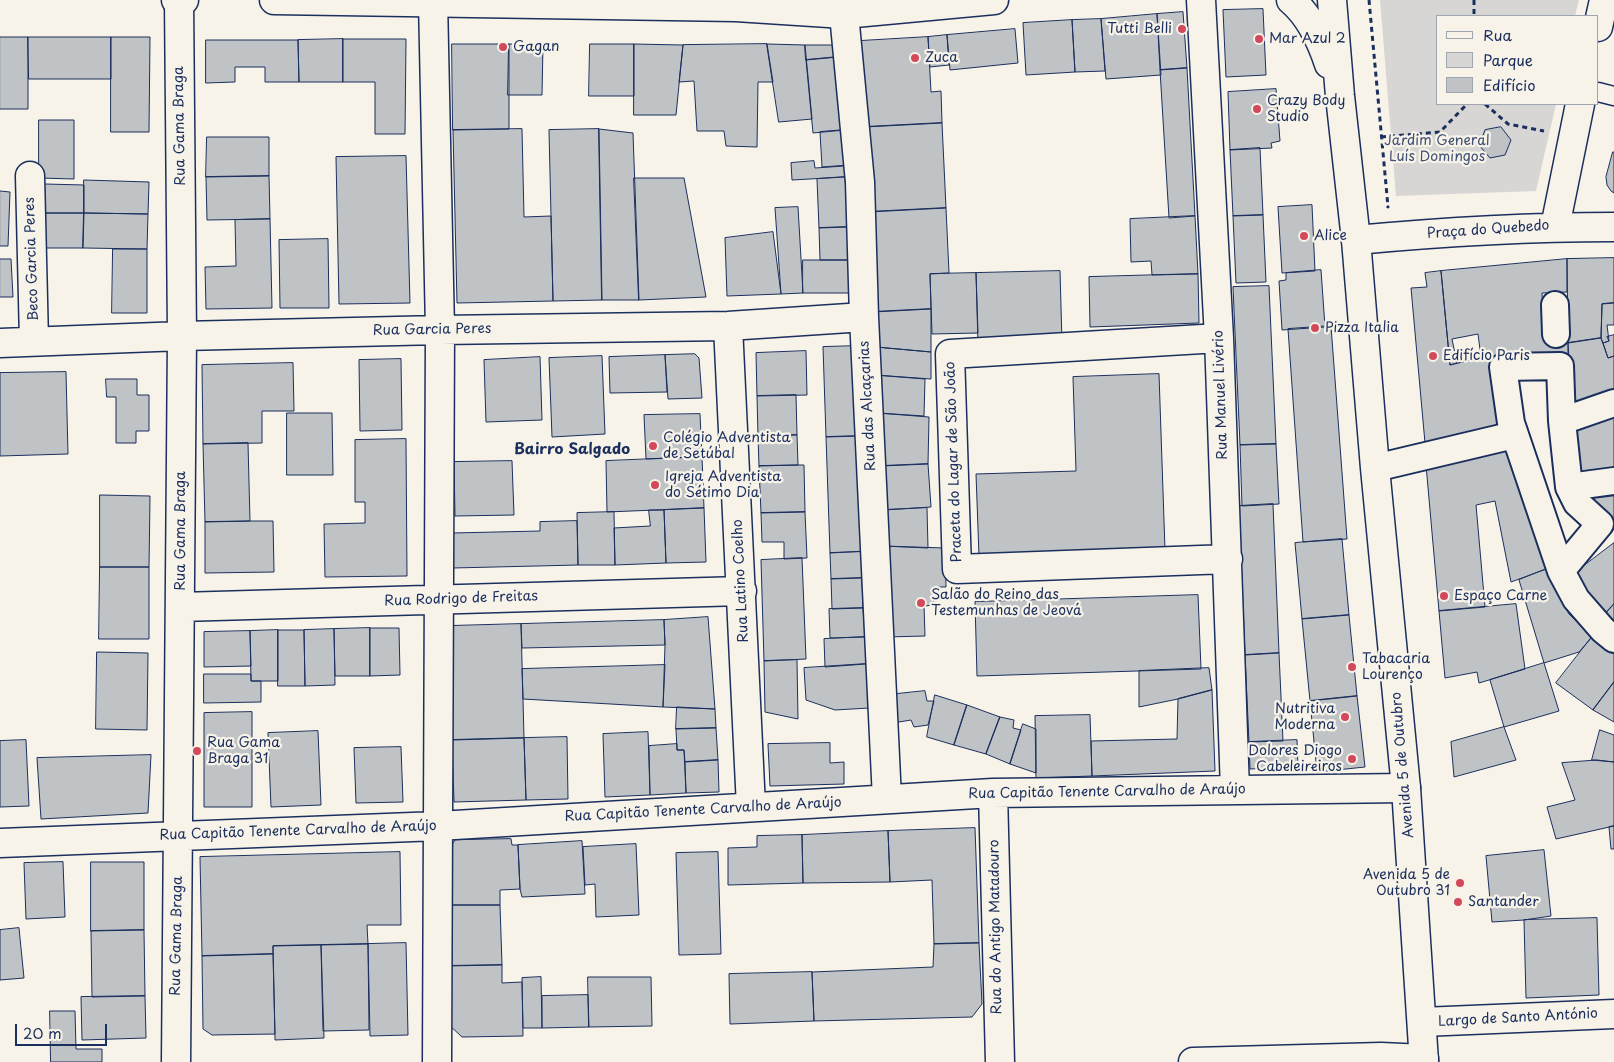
<!DOCTYPE html>
<meta charset="utf-8">
<style>
body{margin:0}
#map{position:relative;width:1614px;height:1062px;overflow:hidden;background:#f7f3e8;font-family:"Playpen Sans",sans-serif}
canvas{display:block}
.legend{position:absolute;left:1436px;top:15px;width:162px;height:90px;box-sizing:border-box;background:#f7f3e8;border:1px solid #9fa5b1;margin:0;padding:6px 9px;list-style:none;font-size:15px;color:#1b2f5e}
.legend li{display:flex;align-items:center;gap:10px;height:25px}
.legend b{width:25px;border:1px solid #9fa5b1}
.scale{position:absolute;left:15px;top:1024px;width:92px;height:22px;box-sizing:border-box;border:2px solid #1b2f5e;border-top:0;padding-left:6px;font-size:15px;line-height:18px;white-space:nowrap;color:#1b2f5e;-webkit-text-stroke:4px #f7f3e8;paint-order:stroke}
</style>
<div id="map">
<canvas width="1614" height="1062"></canvas>
<ul class="legend">
<li><b style="height:6px;background:#f7f3e8"></b>Rua</li>
<li><b style="height:14px;background:#d7d6d4"></b>Parque</li>
<li><b style="height:14px;background:#c0c3c5"></b>Edifício</li>
</ul>
<div class="scale">20 m</div>
</div>
<script>
const g = document.querySelector('canvas').getContext('2d');
g.lineJoin = 'round';
function fill(path, color) { g.fillStyle = color; g.fill(path, 'evenodd'); }
function strokePath(path, color, width, dash) { g.strokeStyle = color; g.lineWidth = width; g.lineCap = dash ? 'butt' : 'round'; g.setLineDash(dash || []); g.stroke(path); }
function drawText(font, color, halo, rows, align = 'center') {
  g.font = font + ' "Playpen Sans",sans-serif'; g.lineWidth = 4.5; g.setLineDash([]); g.textBaseline = 'middle'; g.strokeStyle = halo; g.fillStyle = color; for (const [text, x, y, turn = 0] of rows) {
    g.save(); g.translate(x, y); g.rotate((+turn || 0) * Math.PI / 180); g.textAlign = isNaN(turn) ? turn : align; if (halo) g.strokeText(text, 0, 0); g.fillText(text, 0, 0); g.restore();
  }
}
const green = new Path2D(`
 M 1380,0 L 1579,0 L 1575,16 L 1438,16 L 1438,104 L 1556,104 L 1536,191 L 1396,196 Z`);
const building = new Path2D(`
 M 1263,9 L 1266,75 L 1226,77 L 1223,10 Z
 M 1183,12 L 1187,68 L 1160,70 L 1157,14 Z
 M 1157,14 L 1161,75 L 1106,79 L 1101,19 Z
 M 1101,19 L 1105,71 L 1075,72 L 1072,20 Z
 M 1072,20 L 1075,72 L 1026,75 L 1023,23 Z
 M 1015,29 L 1018,63 L 950,70 L 947,35 Z
 M 947,35 L 949,65 L 930,67 L 928,37 Z
 M 0,37 L 28,37 L 28,109 L 0,109 Z
 M 28,37 L 111,37 L 111,79 L 29,79 Z
 M 111,37 L 150,37 L 149,132 L 111,132 Z
 M 928,37 L 931,92 L 941,91 L 942,123 L 865,127 L 860,41 Z
 M 343,39 L 343,82 L 299,82 L 298,40 Z
 M 343,39 L 406,39 L 405,134 L 375,134 L 375,82 L 343,82 Z
 M 206,40 L 298,40 L 299,82 L 265,82 L 265,67 L 235,67 L 235,82 L 206,83 Z
 M 452,44 L 509,44 L 509,129 L 453,130 Z
 M 509,44 L 543,45 L 542,95 L 508,95 Z
 M 590,44 L 634,44 L 634,96 L 589,96 Z
 M 634,44 L 683,45 L 676,115 L 634,115 Z
 M 767,44 L 773,82 L 758,82 L 757,147 L 726,146 L 724,131 L 697,131 L 694,81 L 679,82 L 683,45 Z
 M 767,44 L 805,45 L 812,119 L 779,122 Z
 M 805,45 L 836,45 L 838,57 L 806,60 Z
 M 838,57 L 845,130 L 813,133 L 806,60 Z
 M 1187,68 L 1195,216 L 1169,218 L 1160,70 Z
 M 1276,89 L 1280,141 L 1271,143 L 1272,148 L 1230,150 L 1228,92 Z
 M 39,120 L 74,120 L 74,179 L 39,178 Z
 M 942,123 L 946,208 L 868,212 L 865,127 Z
 M 1501,127 L 1511,140 L 1505,155 L 1490,158 L 1479,145 L 1485,130 Z
 M 522,129 L 524,217 L 551,216 L 553,301 L 457,303 L 453,130 Z
 M 599,129 L 602,300 L 553,301 L 549,130 Z
 M 599,129 L 633,133 L 639,300 L 602,300 Z
 M 845,130 L 848,165 L 822,167 L 820,132 Z
 M 207,137 L 269,137 L 269,176 L 206,177 Z
 M 1260,148 L 1263,215 L 1233,216 L 1230,150 Z
 M 1613,152 L 1614,152 L 1614,193 L 1611,191 L 1607,185 L 1606,177 Z
 M 406,156 L 410,303 L 339,304 L 336,157 Z
 M 814,161 L 815,168 L 844,166 L 845,177 L 792,180 L 791,163 Z
 M 269,176 L 270,219 L 207,220 L 206,177 Z
 M 845,177 L 848,227 L 819,228 L 817,179 Z
 M 634,178 L 684,178 L 706,297 L 639,300 Z
 M 84,180 L 149,182 L 148,214 L 84,213 Z
 M 45,184 L 84,185 L 84,213 L 45,213 Z
 M 0,191 L 10,192 L 8,246 L 0,246 Z
 M 1312,205 L 1315,271 L 1282,273 L 1278,207 Z
 M 798,207 L 803,293 L 781,294 L 775,208 Z
 M 946,208 L 949,273 L 930,274 L 931,309 L 873,312 L 868,212 Z
 M 45,213 L 84,213 L 83,248 L 45,248 Z
 M 84,213 L 148,214 L 147,249 L 83,248 Z
 M 1263,215 L 1266,282 L 1236,283 L 1233,216 Z
 M 1195,216 L 1198,274 L 1152,275 L 1151,261 L 1131,262 L 1130,219 Z
 M 270,219 L 272,308 L 206,309 L 205,267 L 236,266 L 235,220 Z
 M 848,227 L 851,260 L 820,260 L 819,228 Z
 M 773,232 L 781,294 L 727,296 L 725,238 Z
 M 328,239 L 329,308 L 280,308 L 279,240 Z
 M 113,249 L 147,249 L 147,313 L 112,313 Z
 M 1614,258 L 1614,303 L 1602,304 L 1601,338 L 1568,343 L 1567,259 Z
 M 0,259 L 11,259 L 13,297 L 0,297 Z
 M 1567,259 L 1567,292 L 1542,293 L 1544,335 L 1568,333 L 1568,354 L 1491,358 L 1491,355 L 1481,357 L 1478,334 L 1452,339 L 1457,363 L 1450,365 L 1441,271 Z
 M 803,260 L 851,260 L 851,293 L 803,293 Z
 M 1321,270 L 1325,327 L 1282,330 L 1279,281 L 1286,280 L 1286,273 Z
 M 1060,271 L 1062,342 L 978,345 L 976,273 Z
 M 1441,271 L 1450,365 L 1491,355 L 1491,358 L 1495,358 L 1507,423 L 1425,443 L 1411,288 L 1427,287 L 1425,273 Z
 M 976,273 L 978,333 L 932,334 L 930,274 Z
 M 1198,274 L 1199,323 L 1090,327 L 1089,277 Z
 M 1269,286 L 1276,444 L 1240,445 L 1233,287 Z
 M 1614,303 L 1614,325 L 1607,325 L 1609,341 L 1603,343 L 1601,338 L 1602,304 Z
 M 931,309 L 931,352 L 876,347 L 873,312 Z
 M 1331,326 L 1347,539 L 1303,542 L 1288,329 Z
 M 1614,335 L 1614,356 L 1608,358 L 1603,343 L 1609,341 L 1607,337 Z
 M 1601,338 L 1608,358 L 1614,356 L 1614,394 L 1572,409 L 1568,343 Z
 M 858,346 L 861,436 L 826,437 L 823,347 Z
 M 876,347 L 931,352 L 931,379 L 875,375 Z
 M 806,351 L 807,395 L 757,396 L 756,353 Z
 M 1480,351 L 1481,357 L 1457,363 L 1455,355 Z
 M 695,354 L 699,358 L 702,398 L 668,399 L 665,355 Z
 M 665,355 L 667,392 L 610,393 L 609,357 Z
 M 602,356 L 605,434 L 552,437 L 549,358 Z
 M 540,357 L 542,420 L 486,422 L 484,360 Z
 M 401,359 L 402,430 L 360,431 L 359,360 Z
 M 293,363 L 294,411 L 262,411 L 262,443 L 203,444 L 202,365 Z
 M 66,372 L 68,454 L 0,456 L 0,373 Z
 M 1159,374 L 1165,550 L 979,556 L 976,474 L 1076,471 L 1073,377 Z
 M 875,375 L 925,379 L 924,416 L 878,413 Z
 M 106,379 L 137,379 L 137,395 L 149,395 L 149,431 L 136,431 L 136,443 L 116,443 L 116,397 L 107,397 Z
 M 796,395 L 797,435 L 758,436 L 757,396 Z
 M 1614,412 L 1614,474 L 1575,478 L 1570,433 Z
 M 287,413 L 332,413 L 333,475 L 287,475 Z
 M 878,413 L 929,417 L 928,464 L 882,466 Z
 M 700,414 L 702,457 L 646,459 L 644,415 Z
 M 797,435 L 798,465 L 759,466 L 758,436 Z
 M 861,436 L 866,551 L 830,553 L 826,437 Z
 M 406,439 L 407,576 L 325,577 L 324,524 L 365,523 L 365,502 L 355,502 L 355,440 Z
 M 248,443 L 250,521 L 205,522 L 203,444 Z
 M 1276,444 L 1279,504 L 1242,506 L 1240,445 Z
 M 1513,446 L 1549,568 L 1511,582 L 1495,501 L 1476,505 L 1485,607 L 1439,611 L 1426,465 Z
 M 702,457 L 704,508 L 607,512 L 606,461 Z
 M 512,461 L 514,515 L 455,516 L 454,462 Z
 M 928,464 L 931,507 L 884,510 L 882,466 Z
 M 798,465 L 804,465 L 805,512 L 761,513 L 759,466 Z
 M 1614,487 L 1614,526 L 1600,517 L 1579,491 Z
 M 100,495 L 150,496 L 149,567 L 100,567 Z
 M 1273,504 L 1279,653 L 1245,655 L 1239,506 Z
 M 704,508 L 706,562 L 666,563 L 664,510 Z
 M 927,508 L 928,548 L 883,546 L 884,510 Z
 M 649,510 L 664,510 L 666,563 L 615,565 L 614,528 L 650,526 Z
 M 614,512 L 615,565 L 578,565 L 577,513 Z
 M 805,512 L 807,558 L 784,559 L 784,542 L 762,542 L 761,513 Z
 M 250,521 L 273,521 L 274,572 L 205,573 L 205,522 Z
 M 577,521 L 578,565 L 453,568 L 452,533 L 540,531 L 540,522 Z
 M 1342,539 L 1349,615 L 1302,619 L 1295,543 Z
 M 1614,543 L 1614,604 L 1602,617 L 1572,575 Z
 M 883,546 L 945,548 L 946,587 L 933,587 L 934,605 L 924,606 L 925,636 L 887,637 Z
 M 861,552 L 862,578 L 831,579 L 830,553 Z
 M 802,558 L 806,659 L 764,661 L 761,560 Z
 M 100,567 L 149,567 L 149,639 L 99,639 Z
 M 1549,568 L 1561,600 L 1569,614 L 1592,637 L 1579,652 L 1544,663 L 1519,580 Z
 M 862,578 L 863,608 L 832,609 L 831,579 Z
 M 1198,595 L 1201,669 L 977,676 L 975,602 Z
 M 1516,604 L 1525,669 L 1479,683 L 1477,672 L 1445,678 L 1439,611 Z
 M 1614,604 L 1614,627 L 1602,617 Z
 M 863,608 L 865,637 L 830,638 L 829,609 Z
 M 1349,615 L 1357,696 L 1310,701 L 1302,619 Z
 M 708,617 L 715,709 L 663,707 L 665,645 L 664,620 Z
 M 664,620 L 665,645 L 522,648 L 521,624 Z
 M 521,624 L 524,738 L 452,740 L 449,626 Z
 M 370,628 L 399,628 L 400,675 L 370,676 Z
 M 370,628 L 370,676 L 335,676 L 334,629 Z
 M 334,629 L 335,685 L 305,686 L 304,630 Z
 M 278,630 L 304,630 L 305,686 L 278,686 Z
 M 278,630 L 278,681 L 251,681 L 250,631 Z
 M 250,631 L 251,666 L 204,667 L 204,632 Z
 M 865,637 L 866,664 L 825,667 L 824,639 Z
 M 1592,637 L 1614,653 L 1614,682 L 1593,710 L 1556,683 Z
 M 97,652 L 148,653 L 147,730 L 96,729 Z
 M 1279,653 L 1283,741 L 1249,742 L 1245,655 Z
 M 797,660 L 798,719 L 765,712 L 764,661 Z
 M 1544,663 L 1559,711 L 1504,727 L 1490,680 Z
 M 866,664 L 869,708 L 835,710 L 806,700 L 804,668 Z
 M 665,665 L 663,707 L 523,699 L 522,669 Z
 M 1209,668 L 1212,690 L 1178,699 L 1139,707 L 1139,671 Z
 M 204,674 L 251,674 L 251,681 L 261,681 L 261,702 L 204,703 Z
 M 1614,682 L 1614,722 L 1593,710 Z
 M 1212,690 L 1215,771 L 1092,776 L 1091,741 L 1177,739 L 1178,699 Z
 M 925,691 L 927,701 L 934,701 L 928,725 L 914,727 L 911,720 L 893,723 L 887,695 Z
 M 935,695 L 967,705 L 954,745 L 927,737 Z
 M 1357,696 L 1365,767 L 1317,772 L 1310,701 Z
 M 967,705 L 1000,717 L 986,754 L 954,745 Z
 M 677,707 L 715,709 L 716,728 L 676,729 Z
 M 252,712 L 252,807 L 204,807 L 204,713 Z
 M 1090,715 L 1092,776 L 1036,778 L 1035,716 Z
 M 1000,717 L 1014,720 L 1013,728 L 1021,730 L 1010,764 L 986,754 Z
 M 1023,724 L 1036,729 L 1036,773 L 1010,764 Z
 M 1504,727 L 1516,760 L 1454,777 L 1451,742 Z
 M 716,728 L 718,760 L 685,762 L 684,750 L 677,750 L 676,729 Z
 M 1600,730 L 1614,735 L 1614,762 L 1592,760 Z
 M 318,731 L 321,805 L 271,807 L 268,733 Z
 M 648,732 L 650,795 L 605,797 L 603,734 Z
 M 567,737 L 568,799 L 526,800 L 524,738 Z
 M 524,738 L 526,800 L 454,802 L 452,740 Z
 M 26,740 L 29,806 L 0,807 L 0,741 Z
 M 1297,740 L 1298,767 L 1250,769 L 1249,742 Z
 M 830,743 L 830,763 L 844,762 L 844,784 L 770,786 L 768,744 Z
 M 677,744 L 677,750 L 684,750 L 686,793 L 650,795 L 649,746 Z
 M 401,747 L 403,802 L 356,803 L 354,748 Z
 M 151,755 L 148,813 L 41,819 L 37,758 Z
 M 718,760 L 719,792 L 686,793 L 685,762 Z
 M 1597,760 L 1614,762 L 1614,826 L 1556,839 L 1547,807 L 1575,800 L 1562,763 Z
 M 1614,826 L 1614,849 L 1611,849 L 1609,827 Z
 M 975,828 L 979,943 L 934,944 L 932,880 L 890,882 L 888,831 Z
 M 888,831 L 890,882 L 803,883 L 802,835 Z
 M 802,835 L 803,883 L 728,885 L 728,848 L 757,847 L 757,836 Z
 M 511,839 L 512,845 L 518,845 L 520,889 L 500,890 L 500,905 L 446,905 L 445,855 L 455,840 Z
 M 582,841 L 585,894 L 522,897 L 520,889 L 518,845 Z
 M 636,844 L 639,915 L 596,917 L 595,884 L 585,885 L 583,847 Z
 M 1544,850 L 1551,916 L 1524,920 L 1492,922 L 1486,856 Z
 M 400,852 L 401,925 L 367,925 L 368,944 L 273,946 L 273,954 L 202,956 L 200,857 Z
 M 718,852 L 721,954 L 679,955 L 676,853 Z
 M 63,862 L 65,917 L 26,919 L 24,863 Z
 M 91,862 L 144,862 L 144,930 L 91,931 Z
 M 446,905 L 500,905 L 502,965 L 446,966 Z
 M 1597,918 L 1599,995 L 1526,998 L 1524,920 Z
 M 19,928 L 24,978 L 0,980 L 0,930 Z
 M 144,930 L 145,996 L 92,997 L 91,931 Z
 M 406,943 L 408,1035 L 370,1036 L 368,944 Z
 M 979,943 L 982,1004 L 972,1017 L 814,1021 L 812,972 L 933,967 L 934,944 Z
 M 368,944 L 369,1030 L 323,1031 L 321,945 Z
 M 321,945 L 324,1038 L 275,1040 L 273,946 Z
 M 273,954 L 275,1034 L 212,1035 L 203,1029 L 202,956 Z
 M 502,965 L 502,983 L 522,982 L 523,1036 L 462,1037 L 447,1023 L 446,966 Z
 M 812,972 L 814,1021 L 730,1024 L 729,974 Z
 M 541,977 L 542,1028 L 523,1028 L 522,978 Z
 M 588,977 L 651,977 L 652,1026 L 589,1027 Z
 M 588,995 L 589,1027 L 542,1028 L 542,996 Z
 M 145,996 L 146,1038 L 82,1040 L 81,997 Z
 M 50,1011 L 75,1011 L 76,1049 L 102,1049 L 102,1062 L 51,1062 Z`);
const path = new Path2D(`
 M 1369,0 L 1388,207 L 1387,206
 M 1474,0 L 1474,16
 M 1485,104 L 1508,124 L 1544,131
 M 1381,137 L 1440,132 L 1467,104`);
const service = new Path2D(`
 M 1598,92 L 1614,96`);
const pedestrian = new Path2D(`
 M 1555,305 L 1556,334
 M 1560,366 L 1562,421 L 1569,487 L 1577,503 L 1600,524 L 1561,571 L 1511,423 L 1503,367 Z
 M 1562,421 L 1614,403
 M 1375,468 L 1514,435
 M 1569,487 L 1614,481
 M 1561,571 L 1576,599 L 1603,630 L 1614,639`);
const minor = new Path2D(`
 M 433,0 L 440,330 L 437,1062
 M 1201,0 L 1219,338 L 1235,790
 M 844,14 L 860,182 L 864,317 L 887,799
 M 1598,27 L 1604,0
 M 30,176 L 34,341
 M 1555,227 L 1580,104
 M 1356,240 C 1442,232 1528,227 1614,227
 M 728,326 L 751,807
 M 1219,338 L 950,354 L 957,569 L 1228,559
 M 0,343 L 182,336 L 440,330 L 728,326 L 864,317
 M 180,607 L 742,591
 M 993,793 L 1000,1062
 M 0,843 L 438,826 L 993,793 L 1406,788
 M 1422,1022 L 1614,1014
 M 176,1062 L 182,336 L 179,0
 M 1193,1062 L 1381,1057 L 1424,1059`);
const secondary = new Path2D(`
 M 176,0 L 184,0
 M 274,0 L 736,7 L 844,14 L 994,0
 M 1291,0 C 1310,16 1321,40 1329,64
 M 1332,0 L 1340,96 L 1356,240 L 1375,468 L 1406,788 L 1424,1062`);
const markers = [
 [1182,29,5,"#d1495b"],
 [1259,39,5,"#d1495b"],
 [503,47,5,"#d1495b"],
 [915,58,5,"#d1495b"],
 [1257,109,5,"#d1495b"],
 [1304,236,5,"#d1495b"],
 [1315,328,5,"#d1495b"],
 [1433,356,5,"#d1495b"],
 [653,446,5,"#d1495b"],
 [655,485,5,"#d1495b"],
 [1444,596,5,"#d1495b"],
 [921,603,5,"#d1495b"],
 [1352,667,5,"#d1495b"],
 [1345,717,5,"#d1495b"],
 [197,751,5,"#d1495b"],
 [1352,759,5,"#d1495b"],
 [1460,883,5,"#d1495b"],
 [1458,902,5,"#d1495b"]
];
const poiNames = [
 ["Tutti Belli",1172,29,"right"],
 ["Mar Azul 2",1269,39],
 ["Gagan",513,47],
 ["Zuca",925,58],
 ["Crazy Body",1267,101],
 ["Studio",1267,117],
 ["Alice",1314,236],
 ["Pizza Italia",1325,328],
 ["Edifício Paris",1443,356],
 ["Colégio Adventista",663,438],
 ["de Setúbal",663,454],
 ["Igreja Adventista",665,477],
 ["do Sétimo Dia",665,493],
 ["Salão do Reino das",931,595],
 ["Testemunhas de Jeová",931,611],
 ["Espaço Carne",1454,596],
 ["Tabacaria",1362,659],
 ["Lourenço",1362,675],
 ["Nutritiva",1335,709,"right"],
 ["Moderna",1335,725,"right"],
 ["Rua Gama",207,743],
 ["Braga 31",207,759],
 ["Dolores Diogo",1342,751,"right"],
 ["Cabeleireiros",1342,767,"right"],
 ["Avenida 5 de",1450,875,"right"],
 ["Outubro 31",1450,891,"right"],
 ["Santander",1468,902]
];
const streetNames = [
 ["Rua Gama Braga",180,126,-91],
 ["Praça do Quebedo",1488,230,-4],
 ["Beco Garcia Peres",32,259,-92],
 ["Rua Garcia Peres",432,330,-1],
 ["Rua Manuel Livério",1221,395,-92],
 ["Rua das Alcaçarias",868,406,-93],
 ["Praceta do Lagar de São João",954,462,-92],
 ["Rua Gama Braga",181,531,-90],
 ["Rua Latino Coelho",741,581,-93],
 ["Rua Rodrigo de Freitas",461,599,-2],
 ["Avenida 5 de Outubro",1403,765,-95],
 ["Rua Capitão Tenente Carvalho de Araújo",1107,792,-1],
 ["Rua Capitão Tenente Carvalho de Araújo",703,810,-3],
 ["Rua Capitão Tenente Carvalho de Araújo",298,831,-2],
 ["Rua do Antigo Matadouro",996,927,-91],
 ["Rua Gama Braga",177,936,-89],
 ["Largo de Santo António",1518,1018,-3]
];
const parkNames = [
 ["Jardim General",1437,141],
 ["Luís Domingos",1437,157]
];
const neighbourhoodNames = [
 ["Bairro Salgado",572,450]
];
fill(green, '#d7d6d4');
fill(building, '#c0c3c5');
strokePath(building, '#1b2f5e', 1);
strokePath(service, '#1b2f5e', 21);
strokePath(pedestrian, '#1b2f5e', 30);
strokePath(minor, '#1b2f5e', 31);
strokePath(secondary, '#1b2f5e', 31);
strokePath(path, '#1b2f5e', 3, [5, 4]);
strokePath(service, '#f7f3e8', 18);
strokePath(pedestrian, '#f7f3e8', 26);
strokePath(minor, '#f7f3e8', 28);
strokePath(secondary, '#f7f3e8', 28);
for (const [x, y, r, color] of markers) { const dot = new Path2D(); dot.arc(x, y, r, 0, 2 * Math.PI); g.fillStyle = color; g.fill(dot); strokePath(dot, '#f7f3e8', 2); }
drawText('14px', '#1b2f5e', '#f7f3e8', poiNames, 'left');
drawText('14px', '#1b2f5e', '#f7f3e8', streetNames);
drawText('14px', '#415076', '#f7f3e8', parkNames);
drawText('bold 15px', '#1b2f5e', '#f7f3e8', neighbourhoodNames);
</script>
